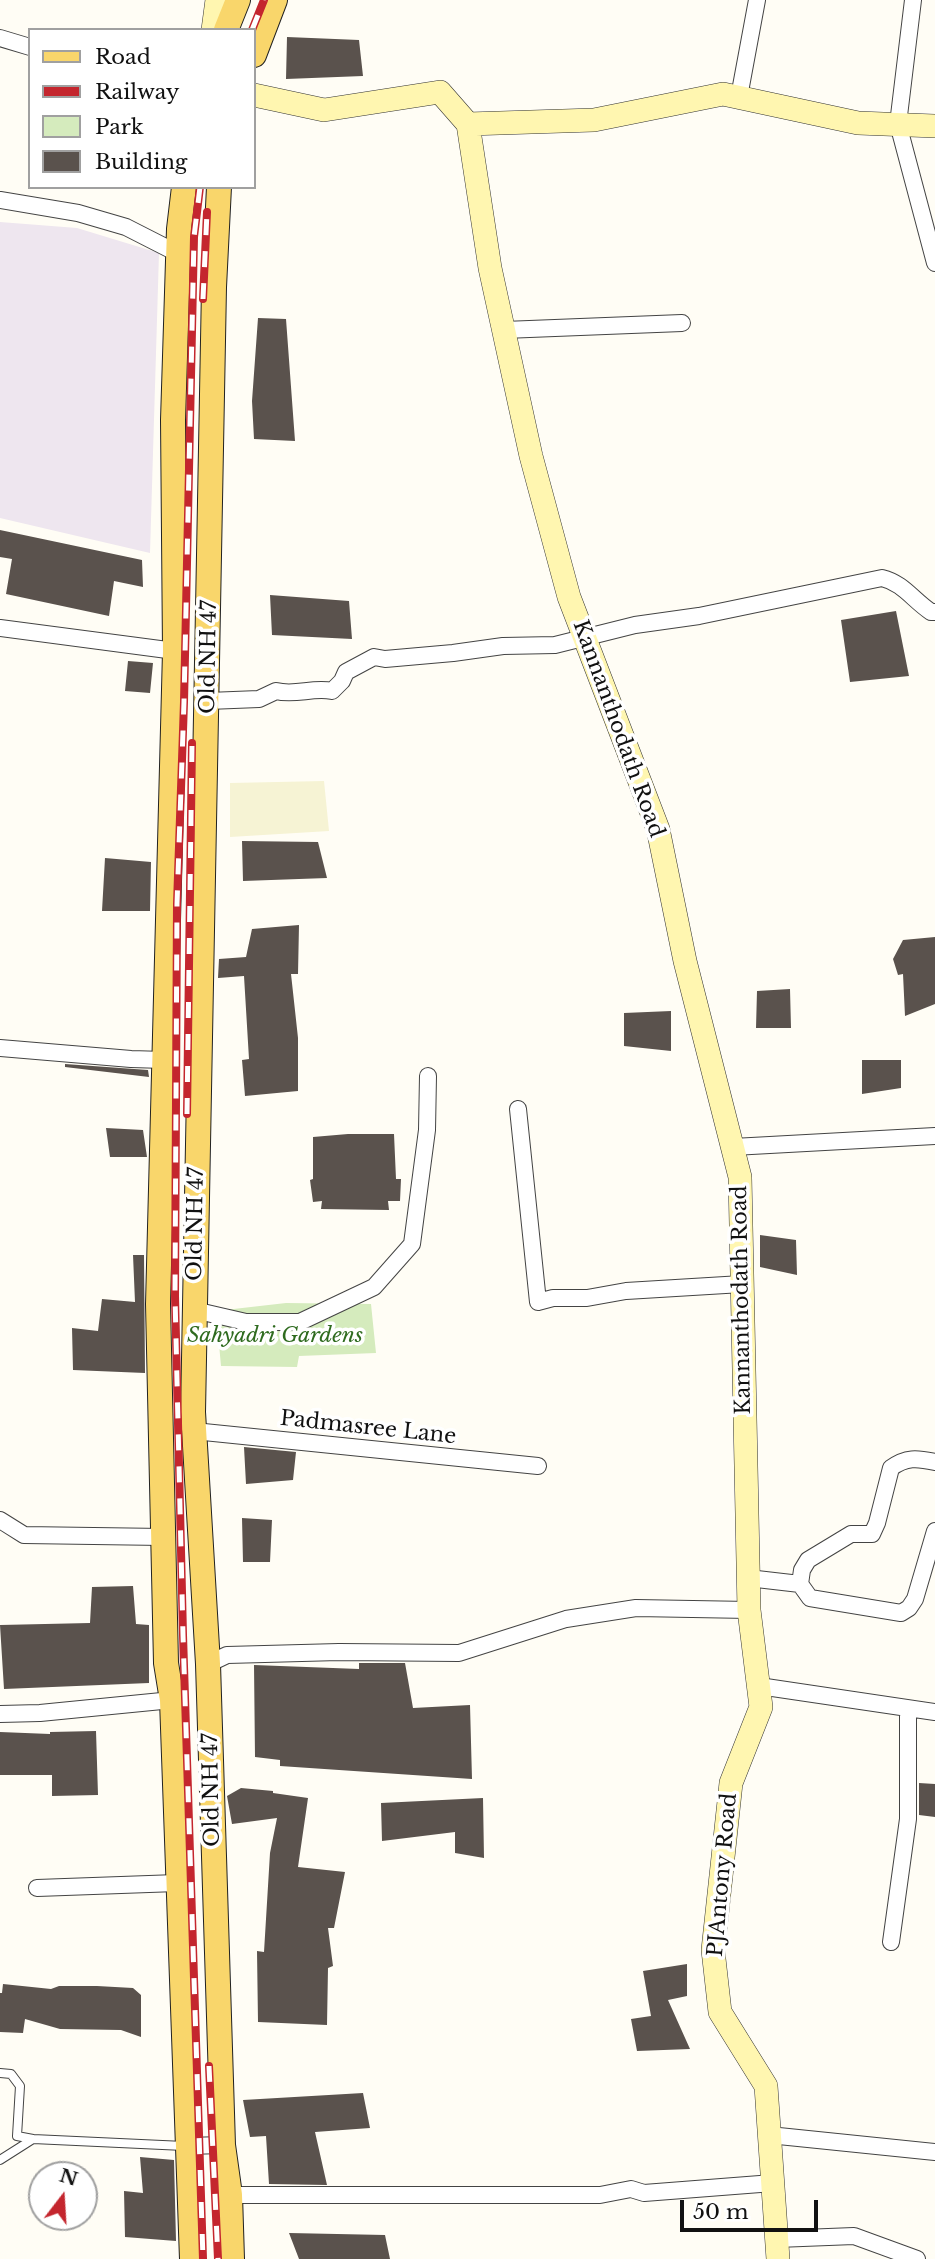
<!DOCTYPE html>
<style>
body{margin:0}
#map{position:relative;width:935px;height:2259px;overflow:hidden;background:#fffdf5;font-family:"Libre Baskerville",serif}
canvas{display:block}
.legend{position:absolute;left:28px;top:28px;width:228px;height:161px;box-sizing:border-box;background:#fff;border:2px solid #a0a0a0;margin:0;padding:9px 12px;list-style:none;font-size:21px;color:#111}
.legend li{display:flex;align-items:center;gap:14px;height:35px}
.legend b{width:35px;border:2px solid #a0a0a0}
.north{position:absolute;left:28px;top:2161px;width:70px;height:70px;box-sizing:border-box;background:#fff;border:2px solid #a0a0a0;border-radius:50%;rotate:17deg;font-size:19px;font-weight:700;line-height:28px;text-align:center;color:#111}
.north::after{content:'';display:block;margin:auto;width:24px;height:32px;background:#c4262e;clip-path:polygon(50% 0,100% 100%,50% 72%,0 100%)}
.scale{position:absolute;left:680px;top:2200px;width:138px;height:32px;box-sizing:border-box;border:4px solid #111;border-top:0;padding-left:9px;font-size:21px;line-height:24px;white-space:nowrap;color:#111;-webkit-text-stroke:5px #fff;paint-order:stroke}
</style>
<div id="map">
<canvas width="935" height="2259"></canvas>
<ul class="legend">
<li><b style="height:9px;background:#f9d66b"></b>Road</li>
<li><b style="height:9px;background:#c4262e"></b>Railway</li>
<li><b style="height:19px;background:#d5ebbd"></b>Park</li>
<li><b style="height:19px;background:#5a524d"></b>Building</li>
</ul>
<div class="north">N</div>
<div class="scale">50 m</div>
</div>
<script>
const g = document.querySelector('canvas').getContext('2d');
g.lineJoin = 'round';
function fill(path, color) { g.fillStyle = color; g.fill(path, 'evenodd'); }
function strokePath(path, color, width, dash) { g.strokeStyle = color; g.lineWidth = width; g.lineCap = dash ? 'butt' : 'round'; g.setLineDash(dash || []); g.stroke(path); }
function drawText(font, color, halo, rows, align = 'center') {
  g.font = font + ' "Libre Baskerville",serif'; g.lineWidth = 7; g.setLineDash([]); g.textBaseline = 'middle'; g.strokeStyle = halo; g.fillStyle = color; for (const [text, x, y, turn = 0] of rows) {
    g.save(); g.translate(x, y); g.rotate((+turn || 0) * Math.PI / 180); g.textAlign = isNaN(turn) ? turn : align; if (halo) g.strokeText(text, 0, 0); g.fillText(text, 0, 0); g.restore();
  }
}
const industrial = new Path2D(`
 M 0,222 L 77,228 L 159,253 L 150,553 L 0,518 Z`);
const farmland = new Path2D(`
 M 324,781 L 329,831 L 230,837 L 230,783 Z`);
const green = new Path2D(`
 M 286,1303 L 371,1304 L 376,1353 L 299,1356 L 297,1367 L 221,1366 L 216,1311 Z`);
const building = new Path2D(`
 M 287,37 L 359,40 L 363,76 L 286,79 Z
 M 258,318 L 286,319 L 295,441 L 254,439 L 252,401 Z
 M 0,530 L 142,560 L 143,587 L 114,581 L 109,616 L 6,594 L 12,559 L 0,557 Z
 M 270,595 L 349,601 L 352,639 L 272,635 Z
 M 896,611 L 909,676 L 850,682 L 841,620 Z
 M 128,661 L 153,663 L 150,693 L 125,691 Z
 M 242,841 L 318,842 L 327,878 L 243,881 Z
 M 105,858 L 151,862 L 150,911 L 102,911 Z
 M 299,925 L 298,974 L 291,974 L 298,1038 L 298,1091 L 245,1096 L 242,1060 L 249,1059 L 244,976 L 218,978 L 219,959 L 246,957 L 252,929 Z
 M 935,937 L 935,1004 L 905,1016 L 903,974 L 898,975 L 893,959 L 903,940 Z
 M 790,989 L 791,1028 L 756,1028 L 757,991 Z
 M 671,1011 L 671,1051 L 624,1046 L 624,1013 Z
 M 862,1060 L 901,1060 L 901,1088 L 862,1094 Z
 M 65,1064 L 148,1070 L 149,1077 L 65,1067 Z
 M 106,1128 L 143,1130 L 147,1157 L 110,1157 Z
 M 348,1134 L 394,1134 L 396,1179 L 401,1179 L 400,1201 L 388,1201 L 389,1210 L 321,1209 L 322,1201 L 313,1202 L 310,1180 L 313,1179 L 313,1137 Z
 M 760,1235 L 796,1240 L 797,1275 L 760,1267 Z
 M 133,1255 L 144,1255 L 145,1373 L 73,1370 L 72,1328 L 98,1331 L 102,1299 L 135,1302 Z
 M 244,1447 L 296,1452 L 293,1480 L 246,1484 Z
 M 242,1518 L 272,1520 L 270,1562 L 243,1562 Z
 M 133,1586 L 136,1624 L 149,1625 L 149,1683 L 4,1689 L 0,1625 L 90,1623 L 92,1587 Z
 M 359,1663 L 405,1663 L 413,1708 L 470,1705 L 472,1779 L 280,1766 L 280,1760 L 255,1757 L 254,1665 L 359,1669 Z
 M 96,1731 L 98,1795 L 52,1796 L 52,1775 L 0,1775 L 0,1732 L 50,1734 L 50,1732 Z
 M 919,1783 L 935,1784 L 935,1817 L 919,1815 Z
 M 241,1788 L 273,1791 L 273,1793 L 308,1798 L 298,1867 L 345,1872 L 334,1928 L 328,1928 L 333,1966 L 328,1968 L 327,2025 L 258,2022 L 257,1951 L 264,1952 L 270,1853 L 277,1818 L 232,1824 L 227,1796 Z
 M 483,1798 L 484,1858 L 455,1853 L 455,1832 L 382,1841 L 381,1803 Z
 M 687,1964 L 687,1996 L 668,2000 L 690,2049 L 637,2051 L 631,2019 L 651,2016 L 643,1971 Z
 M 3,1984 L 51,1989 L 59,1986 L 97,1986 L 133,1988 L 141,1995 L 141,2037 L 121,2030 L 60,2029 L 25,2019 L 23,2033 L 0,2032 L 0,1993 L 2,1993 Z
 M 363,2093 L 370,2128 L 315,2132 L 327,2185 L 269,2184 L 266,2136 L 250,2137 L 243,2100 Z
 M 140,2157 L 174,2160 L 176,2241 L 125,2237 L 124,2191 L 143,2193 Z
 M 289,2233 L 385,2235 L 390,2259 L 299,2259 Z`);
const lane = new Path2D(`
 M 0,2073 L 11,2074 L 20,2086 L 17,2136 L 33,2139
 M 0,2160 L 33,2139 L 184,2146`);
const street = new Path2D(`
 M 913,0 L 898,124 L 935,263
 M 0,38 L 30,47
 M 739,97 L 757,0
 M 0,200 L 78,213 L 126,227 L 179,254
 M 504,330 L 682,323
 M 0,628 L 175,651
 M 208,701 L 259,699 L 276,691 C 295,696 313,687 332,691 L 342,681 L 346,672 L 374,657 L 385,659 L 453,653 L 503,646 L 555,645 L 635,625 L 699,616 L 882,578 C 903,583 913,600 931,612 L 935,612
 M 0,1048 L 131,1059 L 164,1060
 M 518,1109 L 538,1302 L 553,1298 L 587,1298 L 626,1291 L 742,1284
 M 733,1147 L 935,1136
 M 194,1310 L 246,1322 L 300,1322 L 374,1287 L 412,1244 L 427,1130 L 428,1076
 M 194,1431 L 538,1466
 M 935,1462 C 917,1458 906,1457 891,1468 L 877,1523 L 872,1534 L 851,1534 L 808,1560 L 802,1570 L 800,1584 L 810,1598 L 901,1613 L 909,1608 L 915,1599 L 935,1531
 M 0,1520 L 24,1535 L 163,1537
 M 748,1578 L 800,1584
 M 208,1664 L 227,1655 L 339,1652 L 459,1653 L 566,1619 L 636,1608 L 749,1610
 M 759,1686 L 935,1712
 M 0,1714 L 40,1713 L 172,1700
 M 37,1888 L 177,1883
 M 891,1942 L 908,1819 L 908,1708
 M 769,2135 L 935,2152
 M 187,2146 L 223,2145
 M 230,2195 L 600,2195 L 631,2189 L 644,2193 L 773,2183
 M 777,2239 L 854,2236 L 917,2259`);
const secondary = new Path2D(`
 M 213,30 L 217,0
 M 254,95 L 324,110 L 440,92 L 468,124 L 490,268 L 531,456 L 569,597 L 658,829 L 685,961 L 740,1177 L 749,1610 L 761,1707 L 731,1783 L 713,1950 L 720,2012 L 766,2086 L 778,2259
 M 468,124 L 594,120 L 723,94 L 858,123 L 935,126`);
const primary = new Path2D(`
 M 226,30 L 238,0
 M 254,55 L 275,0
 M 184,187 L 179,229 L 173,420 L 175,651 L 158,1304 L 166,1663 L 172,1700 L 192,2259
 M 219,187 L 214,287 L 193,1412 L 208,1664 L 223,2145 L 230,2195 L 232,2259`);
const rail = new Path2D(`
 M 252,30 L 264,0
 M 200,187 L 194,237 L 184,702 L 177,904 L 175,1296 L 183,1635 L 203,2259
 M 203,299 L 207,212
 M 187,1114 L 192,743
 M 209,2066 L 218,2259`);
const streetNames = [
 ["Old NH 47",209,657,-89],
 ["Kannanthodath Road",618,729,70],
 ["Old NH 47",196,1224,-89],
 ["Kannanthodath Road",742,1300,-91],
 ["Padmasree Lane",368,1428,6],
 ["Old NH 47",212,1790,-91],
 ["PJAntony Road",723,1875,-85]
];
const parkNames = [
 ["Sahyadri Gardens",275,1336]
];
fill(industrial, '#eee6ef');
fill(farmland, '#f6f3d4');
fill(green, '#d5ebbd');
fill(building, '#5a524d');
strokePath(lane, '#444', 10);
strokePath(street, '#444', 18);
strokePath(secondary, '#333', 24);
strokePath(primary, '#222', 26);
strokePath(lane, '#fff', 8);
strokePath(street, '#fff', 16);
strokePath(secondary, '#fff6b0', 23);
strokePath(primary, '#f9d66b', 24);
strokePath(rail, '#c4262e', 8);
strokePath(rail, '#fff', 5, [16]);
drawText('21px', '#111', '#fff', streetNames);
drawText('italic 21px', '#2f6b1f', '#fff', parkNames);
</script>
